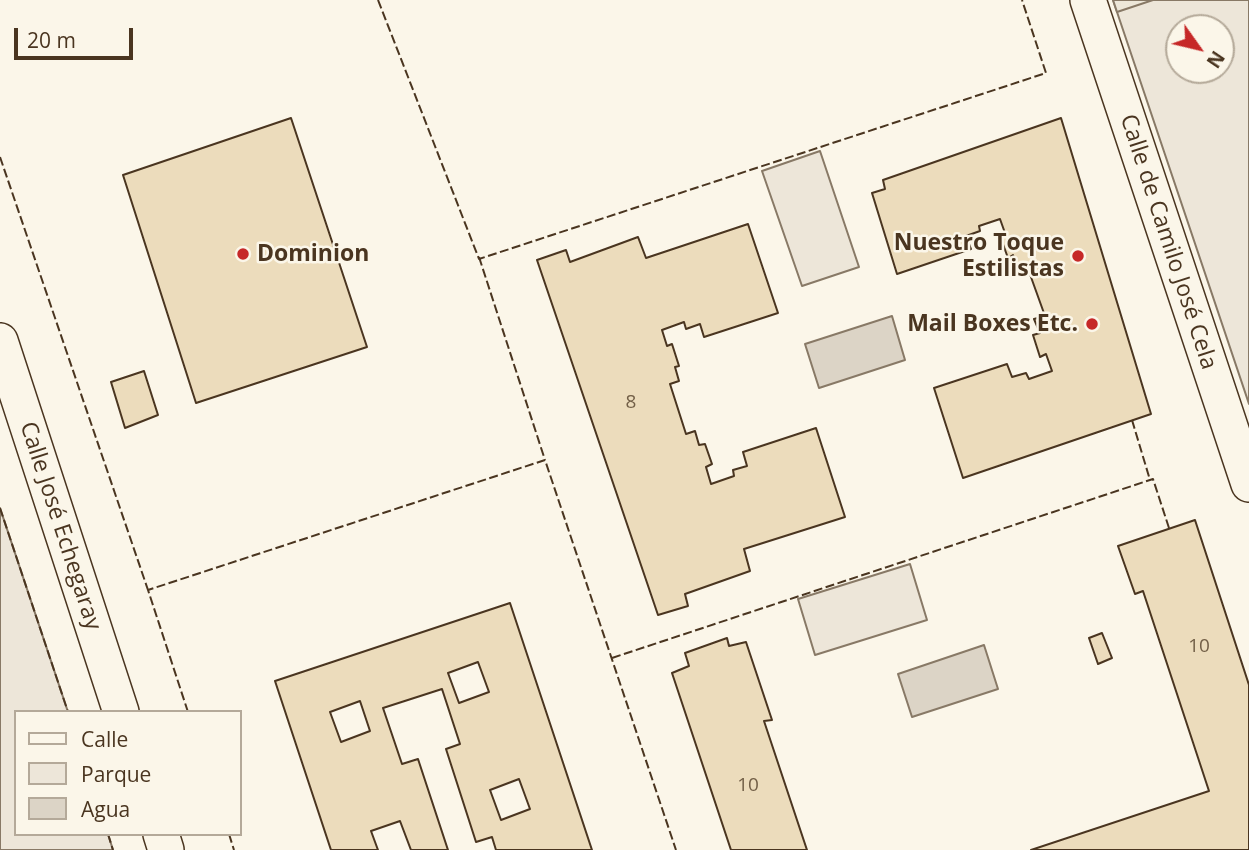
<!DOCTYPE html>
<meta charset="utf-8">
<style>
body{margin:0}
#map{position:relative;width:1249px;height:850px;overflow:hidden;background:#fbf6e9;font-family:"Open Sans",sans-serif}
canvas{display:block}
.legend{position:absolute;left:14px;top:710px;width:228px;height:126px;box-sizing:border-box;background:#fbf6e9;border:2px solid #b4a999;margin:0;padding:9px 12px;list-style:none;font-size:21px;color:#4a3520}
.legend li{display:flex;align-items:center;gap:14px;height:35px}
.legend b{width:35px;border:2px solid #b4a999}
.north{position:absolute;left:1165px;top:14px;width:70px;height:70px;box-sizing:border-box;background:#fbf6e9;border:2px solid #b4a999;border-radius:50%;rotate:124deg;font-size:19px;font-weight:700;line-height:28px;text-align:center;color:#4a3520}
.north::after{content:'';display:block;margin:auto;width:24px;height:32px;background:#c62828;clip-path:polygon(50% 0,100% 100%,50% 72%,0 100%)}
.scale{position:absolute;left:14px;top:28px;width:119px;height:32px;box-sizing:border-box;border:4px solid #4a3520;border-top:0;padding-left:9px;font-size:21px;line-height:24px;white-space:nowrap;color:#4a3520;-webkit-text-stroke:5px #fbf6e9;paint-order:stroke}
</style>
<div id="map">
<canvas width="1249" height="850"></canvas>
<ul class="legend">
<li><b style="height:9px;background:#fbf6e9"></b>Calle</li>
<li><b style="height:19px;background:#ede6d9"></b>Parque</li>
<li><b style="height:19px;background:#dcd4c6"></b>Agua</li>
</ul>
<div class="north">N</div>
<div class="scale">20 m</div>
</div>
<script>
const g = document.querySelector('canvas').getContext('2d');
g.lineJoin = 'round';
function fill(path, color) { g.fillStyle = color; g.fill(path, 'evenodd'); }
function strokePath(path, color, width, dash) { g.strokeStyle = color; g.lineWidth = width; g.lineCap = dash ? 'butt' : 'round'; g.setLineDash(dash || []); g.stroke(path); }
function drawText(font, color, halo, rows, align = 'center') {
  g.font = font + ' "Open Sans",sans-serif'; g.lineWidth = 5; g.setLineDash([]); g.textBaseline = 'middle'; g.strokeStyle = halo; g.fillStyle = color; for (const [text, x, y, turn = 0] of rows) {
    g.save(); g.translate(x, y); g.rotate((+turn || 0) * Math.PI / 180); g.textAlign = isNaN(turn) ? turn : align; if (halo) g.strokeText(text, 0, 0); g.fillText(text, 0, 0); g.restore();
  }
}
const green = new Path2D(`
 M 1113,0 L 1249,0 L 1249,404 L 1117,12 ZM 1179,28 L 1221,28 L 1221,70 L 1179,70 Z
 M 820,151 L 859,267 L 802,286 L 762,171 Z
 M 0,508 L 68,712 L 16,712 L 16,834 L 108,834 L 113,850 L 0,850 Z
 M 910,564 L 927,620 L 815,655 L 798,599 Z`);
const parking = new Path2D(`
 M 1113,0 L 1153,0 L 1117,12 Z`);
const water = new Path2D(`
 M 892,316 L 905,360 L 819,388 L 805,344 Z
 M 984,645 L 998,689 L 912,717 L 898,674 Z`);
const building = new Path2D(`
 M 291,118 L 367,347 L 196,403 L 123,175 Z
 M 1061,118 L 1151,414 L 963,478 L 934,388 L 1007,364 L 1012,377 L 1026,373 L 1029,379 L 1052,371 L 1046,354 L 1040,357 L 1033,335 L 1040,333 L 1034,319 L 1045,316 L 1027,266 L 1018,269 L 1013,255 L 1008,258 L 1000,236 L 1005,233 L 1000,219 L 979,226 L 980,231 L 966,236 L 971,249 L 897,274 L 872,193 L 885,189 L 883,180 Z
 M 748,224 L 778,313 L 704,337 L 700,324 L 686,329 L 684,322 L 662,330 L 667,346 L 672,344 L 679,366 L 675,367 L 679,381 L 670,384 L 686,434 L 695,431 L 699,445 L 705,444 L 712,464 L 706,467 L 711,484 L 734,476 L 733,470 L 747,466 L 743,452 L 816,428 L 845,517 L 744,549 L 750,571 L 685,594 L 688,606 L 658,615 L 537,260 L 566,250 L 570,262 L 638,237 L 646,258 Z
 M 144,371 L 158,415 L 125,428 L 111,382 Z
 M 1195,520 L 1249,685 L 1249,850 L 1031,850 L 1209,791 L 1143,591 L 1135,594 L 1118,546 Z
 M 510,603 L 592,850 L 496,850 L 492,837 L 476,842 L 446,749 L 460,744 L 442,689 L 383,708 L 402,764 L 418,759 L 448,850 L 411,850 L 400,821 L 371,831 L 378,850 L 331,850 L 275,681 ZM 478,662 L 489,692 L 459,703 L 448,673 ZM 360,701 L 370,731 L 341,742 L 330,712 ZM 519,779 L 530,809 L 501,820 L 490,790 Z
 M 1102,633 L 1112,658 L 1098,664 L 1089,638 Z
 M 727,638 L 729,646 L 746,642 L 772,720 L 764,721 L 807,850 L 731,850 L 672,673 L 689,666 L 685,653 Z`);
const street = new Path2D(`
 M 1088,0 L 1249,484
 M 0,341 L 121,712
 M 161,834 L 166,850`);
const fence = new Path2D(`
 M 378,0 L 479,259 L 1046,73 L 1022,0
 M 0,157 L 148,590
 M 479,257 L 545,460
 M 1132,420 L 1150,480
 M 0,508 L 68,712
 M 612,658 L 1153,479 L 1169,528
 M 188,712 L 148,590 L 545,460 L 676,850
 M 108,834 L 113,850
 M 229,834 L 234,850`);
const markers = [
 [243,254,7,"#c62828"],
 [1078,256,7,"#c62828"],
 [1092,324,7,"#c62828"]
];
const numberNames = [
 ["8",631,403],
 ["10",1199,647],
 ["10",748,786]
];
const streetNames = [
 ["Calle de Camilo José Cela",1168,242,72],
 ["Calle José Echegaray",60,526,72]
];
const poiNames = [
 ["Nuestro Toque",1064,243],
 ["Estilistas",1064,269],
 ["Dominion",257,254,"left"],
 ["Mail Boxes Etc.",1078,324]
];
fill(green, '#ede6d9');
strokePath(green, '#887966', 2);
fill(parking, '#ede7d9');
strokePath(parking, '#887966', 2);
fill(water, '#dcd4c6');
strokePath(water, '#887966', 2);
fill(building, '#ecdcbc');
strokePath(building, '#4a3520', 2);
strokePath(street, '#4a3520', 38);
strokePath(street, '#fbf6e9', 35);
strokePath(fence, '#4a3520', 2, [9, 3.5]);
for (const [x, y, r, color] of markers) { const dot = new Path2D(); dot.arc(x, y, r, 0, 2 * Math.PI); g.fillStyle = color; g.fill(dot); strokePath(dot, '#fbf6e9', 2.5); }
drawText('19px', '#725f47', null, numberNames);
drawText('23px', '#4a3520', '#fbf6e9', streetNames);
drawText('bold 23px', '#4a3520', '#fbf6e9', poiNames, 'right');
</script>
